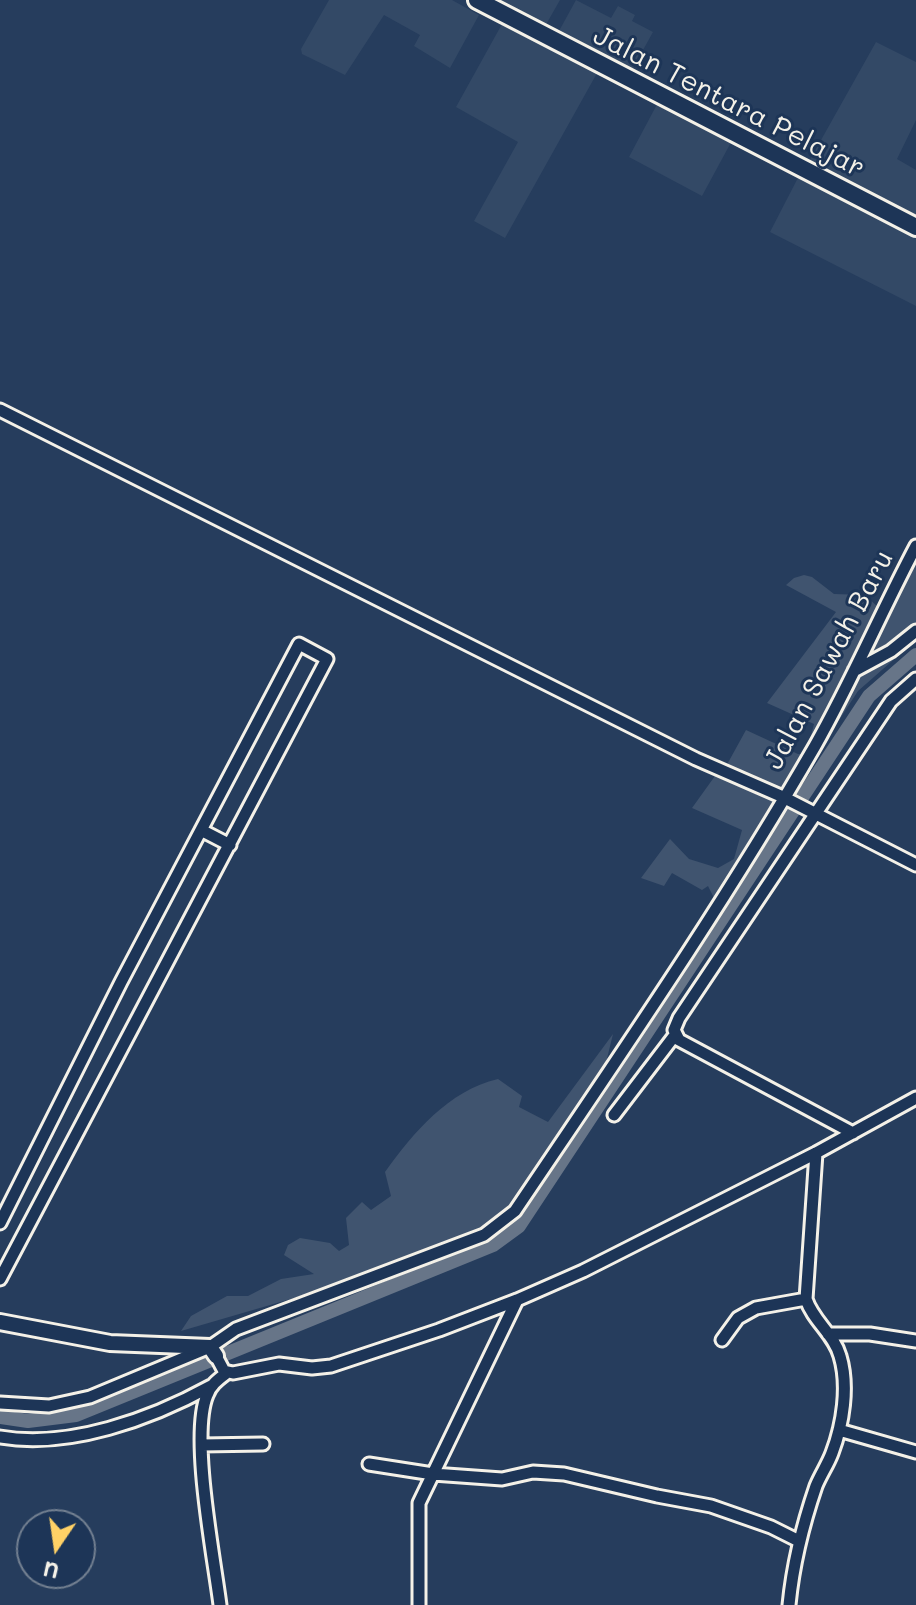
<!DOCTYPE html>
<style>
body{margin:0}
#map{position:relative;width:916px;height:1605px;overflow:hidden;background:#263d5d;font-family:Mali,sans-serif}
canvas{display:block}
.north{position:absolute;left:16px;top:1509px;width:80px;height:80px;box-sizing:border-box;background:#1d3557;border:2px solid #738091;border-radius:50%;rotate:193deg;font-size:22px;font-weight:700;line-height:32px;text-align:center;color:#f4f1e8}
.north::after{content:'';display:block;margin:auto;width:28px;height:36px;background:#ffd166;clip-path:polygon(50% 0,100% 100%,50% 72%,0 100%)}
</style>
<div id="map">
<canvas width="916" height="1605"></canvas>
<div class="north">U</div>
</div>
<script>
const g = document.querySelector('canvas').getContext('2d');
g.lineJoin = 'round';
function fill(path, color) { g.fillStyle = color; g.fill(path, 'evenodd'); }
function strokePath(path, color, width, dash) { g.strokeStyle = color; g.lineWidth = width; g.lineCap = dash ? 'butt' : 'round'; g.setLineDash(dash || []); g.stroke(path); }
function drawText(font, color, halo, rows, align = 'center') {
  g.font = font + ' Mali,sans-serif'; g.lineWidth = 6; g.setLineDash([]); g.textBaseline = 'middle'; g.strokeStyle = halo; g.fillStyle = color; for (const [text, x, y, turn = 0] of rows) {
    g.save(); g.translate(x, y); g.rotate((+turn || 0) * Math.PI / 180); g.textAlign = isNaN(turn) ? turn : align; if (halo) g.strokeText(text, 0, 0); g.fillText(text, 0, 0); g.restore();
  }
}
const built = new Path2D(`
 M 329,0 L 452,0 L 479,15 L 450,68 L 414,46 L 420,35 L 384,15 L 345,75 L 302,54 L 301,49 Z
 M 488,0 L 560,0 L 544,28 Z
 M 576,0 L 611,18 L 618,6 L 635,15 L 632,21 L 653,32 L 632,70 L 559,31 Z
 M 507,15 L 601,66 L 505,238 L 474,221 L 518,142 L 456,107 Z
 M 876,42 L 916,62 L 916,120 L 897,159 L 916,170 L 916,220 L 807,165 Z
 M 662,95 L 735,135 L 702,196 L 629,157 Z
 M 802,170 L 916,227 L 916,306 L 770,232 Z`);
const green = new Path2D(`
 M 916,556 L 916,640 L 858,691 L 824,743 Z
 M 804,575 L 812,577 L 834,594 L 865,595 L 879,608 L 839,696 L 815,739 L 810,740 L 814,724 L 767,703 L 836,612 L 786,585 L 794,578 Z
 M 746,730 L 798,754 L 805,754 L 784,789 L 776,793 L 777,800 L 715,900 L 708,886 L 702,890 L 672,873 L 664,886 L 641,878 L 670,839 L 689,859 L 718,868 L 734,859 L 742,830 L 692,808 L 720,769 L 724,770 Z
 M 613,1034 L 602,1079 L 509,1217 L 485,1232 L 342,1284 L 181,1331 L 191,1316 L 227,1296 L 248,1296 L 281,1279 L 314,1274 L 284,1255 L 288,1245 L 300,1238 L 330,1243 L 339,1251 L 349,1245 L 346,1218 L 362,1202 L 371,1210 L 391,1196 L 385,1172 C 414,1132 448,1091 498,1079 L 522,1096 L 519,1107 L 548,1122 Z`);
const canal = new Path2D(`
 M 0,1417 L 28,1421 L 76,1415 L 493,1245 L 519,1226 L 869,696 L 916,655`);
const minor = new Path2D(`
 M 0,410 L 696,759 L 783,797 L 916,865
 M 854,671 L 891,651 L 916,631
 M 201,830 L 230,845
 M 614,1115 L 675,1035
 M 853,1133 L 679,1040 L 674,1030 L 679,1018 L 891,701 L 916,679
 M 0,1223 L 121,982 L 299,644 L 327,659 L 0,1279
 M 517,1300 L 433,1474 L 502,1479 L 533,1472 L 564,1474 L 657,1496 L 711,1506 L 771,1527 L 799,1541
 M 828,1334 L 870,1334 L 916,1341
 M 722,1340 L 738,1318 L 756,1308 L 806,1299
 M 216,1356 L 224,1371 L 233,1373 L 279,1364 L 312,1368 L 331,1366 L 439,1330 L 517,1300 L 583,1271 L 816,1153 L 916,1098
 M 0,1403 L 49,1406 L 90,1397 L 210,1347 L 236,1329 L 484,1235 L 515,1211 C 618,1058 723,906 815,746 C 852,681 881,612 916,546
 M 839,1430 L 916,1452
 M 0,1437 C 69,1449 151,1419 211,1386
 M 202,1445 L 263,1444
 M 369,1464 L 433,1474 L 419,1503 L 419,1605
 M 220,1605 C 214,1557 190,1436 207,1395 C 211,1384 219,1379 228,1372
 M 789,1605 C 793,1564 803,1524 816,1486 C 821,1474 828,1464 832,1453 C 843,1424 849,1386 840,1356 C 834,1334 813,1321 806,1299 L 816,1153`);
const tertiary = new Path2D(`
 M 0,1322 L 110,1343 L 210,1347 L 216,1356`);
const secondary = new Path2D(`
 M 477,0 L 916,227`);
const streetNames = [
 ["Jalan Tentara Pelajar",729,102,27],
 ["Jalan Sawah Baru",829,660,-62]
];
fill(built, '#334966');
fill(green, '#40546f');
strokePath(canal, '#677588', 14);
strokePath(minor, '#f4f1e8', 17);
strokePath(tertiary, '#f4f1e8', 20);
strokePath(secondary, '#f4f1e8', 22);
strokePath(minor, '#1d3557', 11);
strokePath(tertiary, '#1d3557', 14);
strokePath(secondary, '#1d3557', 16);
drawText('28px', '#f4f1e8', '#1d3557', streetNames);
</script>
